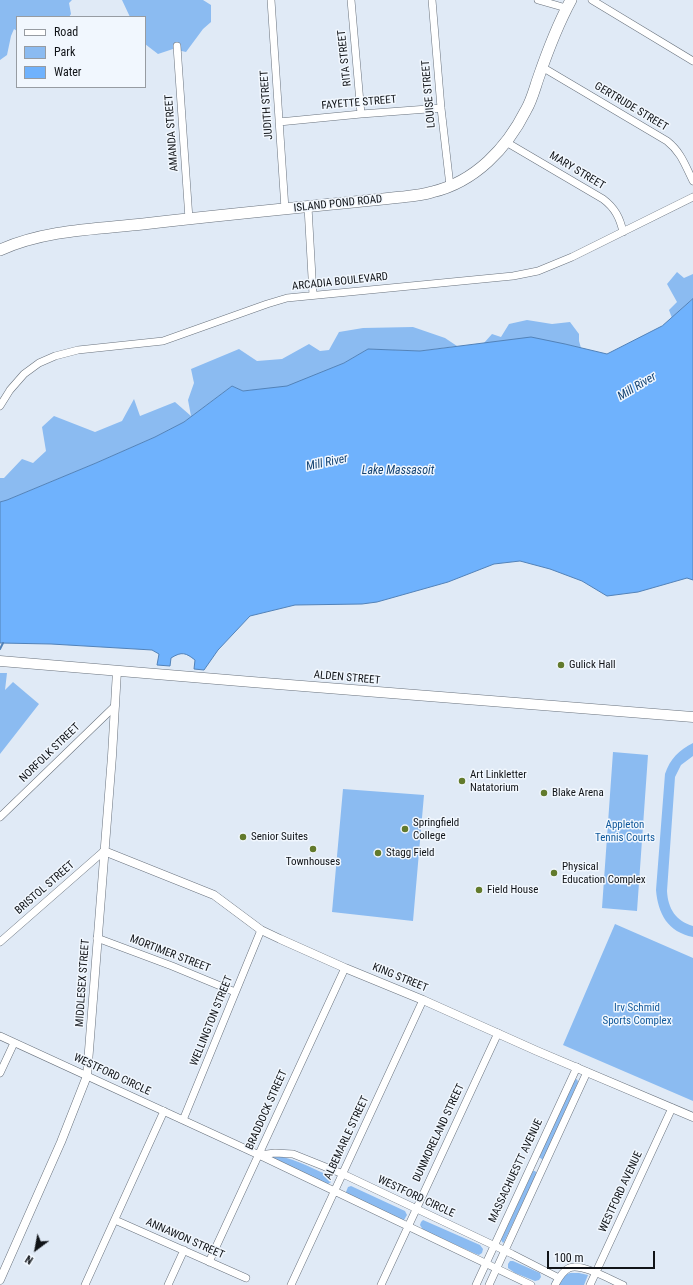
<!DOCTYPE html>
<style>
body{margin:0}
#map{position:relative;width:693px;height:1285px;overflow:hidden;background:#e0eaf6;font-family:"Roboto Condensed",sans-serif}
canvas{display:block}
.legend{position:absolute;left:16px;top:16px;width:130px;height:72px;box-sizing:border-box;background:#f1f7fe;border:1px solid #979ca2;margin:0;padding:5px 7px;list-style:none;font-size:12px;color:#101317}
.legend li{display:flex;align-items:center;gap:8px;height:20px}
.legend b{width:20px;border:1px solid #979ca2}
.north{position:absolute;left:16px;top:1229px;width:40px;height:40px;-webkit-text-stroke:3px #f1f7fe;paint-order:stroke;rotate:212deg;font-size:11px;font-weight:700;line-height:16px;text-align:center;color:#101317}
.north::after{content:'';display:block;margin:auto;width:14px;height:18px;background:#101317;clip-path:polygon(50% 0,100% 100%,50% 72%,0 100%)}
.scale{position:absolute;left:547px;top:1251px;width:108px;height:18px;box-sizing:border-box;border:2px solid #101317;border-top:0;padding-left:5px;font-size:12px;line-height:14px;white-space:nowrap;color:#101317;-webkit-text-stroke:3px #f1f7fe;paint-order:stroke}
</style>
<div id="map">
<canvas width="693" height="1285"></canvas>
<ul class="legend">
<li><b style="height:5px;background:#fff"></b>Road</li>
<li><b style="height:11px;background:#8bbbf1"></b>Park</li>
<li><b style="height:11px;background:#6fb2fd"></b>Water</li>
</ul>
<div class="north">N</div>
<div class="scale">100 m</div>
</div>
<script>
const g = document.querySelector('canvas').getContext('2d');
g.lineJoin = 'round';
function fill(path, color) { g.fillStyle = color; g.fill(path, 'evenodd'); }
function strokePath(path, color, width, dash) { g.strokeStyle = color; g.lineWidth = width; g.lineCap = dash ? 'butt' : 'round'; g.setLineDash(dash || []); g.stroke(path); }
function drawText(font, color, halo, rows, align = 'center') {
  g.font = font + ' "Roboto Condensed",sans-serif'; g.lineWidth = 3; g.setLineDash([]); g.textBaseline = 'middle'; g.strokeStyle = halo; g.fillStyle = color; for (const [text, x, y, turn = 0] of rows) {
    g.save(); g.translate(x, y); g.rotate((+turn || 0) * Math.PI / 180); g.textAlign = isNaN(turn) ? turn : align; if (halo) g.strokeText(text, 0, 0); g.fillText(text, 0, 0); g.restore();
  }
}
const green = new Path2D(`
 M 0,0 L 72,0 L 69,3 L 71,14 L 69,17 L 17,17 L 17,31 L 14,29 L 11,36 L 7,55 L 0,60 Z
 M 122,0 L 203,0 L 211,5 L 211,22 L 203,29 L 186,52 L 173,49 L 158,54 L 145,44 L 145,17 L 130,17 Z
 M 677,272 L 684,278 L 693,274 L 693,299 L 672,318 L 669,310 L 677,302 L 667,284 Z
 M 527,320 L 552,324 L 570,322 L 579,334 L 579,341 L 581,348 L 565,344 L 484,343 L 492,334 L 501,337 L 509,324 Z
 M 413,327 L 445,338 L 457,346 L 420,351 L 368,349 L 344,363 L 287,387 L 243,391 L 232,386 L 184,422 L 155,437 L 96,463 L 7,500 L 0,502 L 0,478 L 4,478 L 22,459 L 33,463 L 46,451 L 42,427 L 54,416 L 95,432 L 122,421 L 134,399 L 140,416 L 175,402 L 191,416 L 188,400 L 194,383 L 191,369 L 239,349 L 257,361 L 282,359 L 309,344 L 320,351 L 329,350 L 339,332 L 363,328 Z
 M 0,673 L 7,673 L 5,690 L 13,682 L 39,704 L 0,754 Z
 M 693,743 L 693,756 L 681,765 L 675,777 L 667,891 C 668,909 676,921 693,926 L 693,937 C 668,932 658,914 656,890 L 665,774 C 670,759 679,750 693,743 Z
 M 613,752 L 648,755 L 637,911 L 602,908 Z
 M 343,789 L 424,795 L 413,921 L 332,912 Z
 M 615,924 L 693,958 L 693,1101 L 563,1045 Z
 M 577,1079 L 578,1082 L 543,1160 L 539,1157 L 575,1080 Z
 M 269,1155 C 291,1156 309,1167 328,1175 L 330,1177 L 331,1182 L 328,1184 L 270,1160 Z
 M 533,1171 L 535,1171 L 537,1173 L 504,1242 L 503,1243 L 501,1240 Z
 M 351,1186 L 405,1211 L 407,1215 L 404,1220 L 400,1219 L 347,1195 L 346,1192 L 348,1187 Z
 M 423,1220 L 480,1245 L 483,1249 L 482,1253 L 479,1255 L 476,1254 L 423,1230 L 420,1225 L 421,1222 Z
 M 510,1261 L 513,1261 L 540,1273 L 541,1277 L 539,1280 L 535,1281 L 515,1273 L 508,1268 L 508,1264 Z
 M 570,1273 L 579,1273 L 588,1275 L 584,1285 L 551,1285 L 553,1280 Z`);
const water = new Path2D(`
 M 693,299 L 693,580 L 687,578 L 638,592 L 607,596 L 582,581 L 550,569 L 520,561 L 494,564 L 448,582 L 377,602 L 362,604 L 295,605 L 250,616 L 218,650 L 204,670 L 194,669 L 195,660 C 186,653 182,651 171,658 L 170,666 L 157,665 L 159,654 L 152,650 L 51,644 L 0,643 L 0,502 L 7,500 L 96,463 L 155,437 L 184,422 L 232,386 L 243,391 L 287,386 L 344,363 L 368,349 L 420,351 L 531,337 L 565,344 L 607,354 L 662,326 Z`);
const stream = new Path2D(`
 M 0,649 L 3,643`);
const minor = new Path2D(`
 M 271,0 L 285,209
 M 351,0 L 361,114
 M 432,0 L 441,108 L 450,186
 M 538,0 L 566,8
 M 592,0 L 693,61
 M 177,46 L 189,219
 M 542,67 L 667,141 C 681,152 685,165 693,181
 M 279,122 L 361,114 L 441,108
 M 506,142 L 603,199 C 615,208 620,218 623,232
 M 308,207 L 313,295
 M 0,406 L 10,390 L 24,374 L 39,363 L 55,356 L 78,350 L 163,341 L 267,304 L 287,298 L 513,276 L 538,271 L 572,257 L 693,197
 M 0,817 L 115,706
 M 97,938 L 172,966 L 235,992
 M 0,942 L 104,851
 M 0,1036 L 259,1155 L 531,1285
 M 0,1073 L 14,1043
 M 183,1120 L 261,930
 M 259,1155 L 275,1153 L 293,1154 L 343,1174 L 512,1254 L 559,1278
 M 115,1220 L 246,1278
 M 209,1262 L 345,968
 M 85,1285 L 164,1111
 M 168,1285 L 184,1250
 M 291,1285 L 423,1000
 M 381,1285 L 498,1033
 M 476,1285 L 577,1067
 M 489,1285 L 587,1072
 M 555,1285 C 558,1279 563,1271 569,1268 C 582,1263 611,1280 623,1285
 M 590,1285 L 672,1108`);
const tertiary = new Path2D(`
 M 104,851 L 214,895 L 261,930 L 280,939 L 345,968 L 423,1000 L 537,1051 L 693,1117
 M 0,1280 L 61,1142 L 87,1076 L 112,756 L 117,671`);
const secondary = new Path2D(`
 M 0,661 L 252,682 L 693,717`);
const primary = new Path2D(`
 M 0,250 C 44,230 95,229 143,224 C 229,214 316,206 402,197 C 412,196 423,195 432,192 C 475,182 507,148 526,110 C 532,100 535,87 539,76 C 548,50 558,24 571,0`);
const markers = [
 [561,665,4,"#627a2c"],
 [462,781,4,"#627a2c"],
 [544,793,4,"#627a2c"],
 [405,829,4,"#627a2c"],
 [243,837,4,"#627a2c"],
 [313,849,4,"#627a2c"],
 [378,853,4,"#627a2c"],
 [554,873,4,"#627a2c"],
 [479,890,4,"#627a2c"]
];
const streetNames = [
 ["RITA STREET",345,58,-96],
 ["LOUISE STREET",429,94,-95],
 ["FAYETTE STREET",359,103,-5],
 ["JUDITH STREET",267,105,-94],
 ["GERTRUDE STREET",631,107,31],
 ["AMANDA STREET",172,133,-94],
 ["MARY STREET",577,171,31],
 ["ISLAND POND ROAD",338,204,-6],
 ["ARCADIA BOULEVARD",340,282,-6],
 ["ALDEN STREET",347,678,5],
 ["NORFOLK STREET",50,753,-44],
 ["BRISTOL STREET",45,888,-41],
 ["MORTIMER STREET",170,954,21],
 ["KING STREET",400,978,22],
 ["MIDDLESEX STREET",83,983,-86],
 ["WELLINGTON STREET",212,1021,-68],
 ["WESTFORD CIRCLE",112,1075,25],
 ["BRADDOCK STREET",267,1110,-66],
 ["DUNMORELAND STREET",439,1133,-65],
 ["ALBEMARLE STREET",347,1138,-65],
 ["MASSACHUESTT AVENUE",516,1171,-65],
 ["WESTFORD AVENUE",621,1192,-65],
 ["WESTFORD CIRCLE",416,1197,25],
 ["ANNAWON STREET",185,1239,24]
];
const poiNames = [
 ["Gulick Hall",569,665],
 ["Art Linkletter",470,775],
 ["Natatorium",470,788],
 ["Blake Arena",552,793],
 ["Springfield",413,823],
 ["College",413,836],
 ["Senior Suites",251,837],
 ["Stagg Field",386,853],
 ["Townhouses",313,862,"center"],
 ["Physical",562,867],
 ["Education Complex",562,880],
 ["Field House",487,890]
];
const parkNames = [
 ["Appleton",625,825],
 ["Tennis Courts",625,838],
 ["Irv Schmid",637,1008],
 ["Sports Complex",637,1021]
];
const waterNames = [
 ["Mill River",637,387,-31],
 ["Mill River",327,463,-12],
 ["Lake Massasoit",398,471]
];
fill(green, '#8bbbf1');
fill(water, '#6fb2fd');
strokePath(water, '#5282b8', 1);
strokePath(stream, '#5282b8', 2);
strokePath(minor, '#69727d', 8);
strokePath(tertiary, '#69727d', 9);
strokePath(secondary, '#69727d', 11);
strokePath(primary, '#69727d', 12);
strokePath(minor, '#fff', 7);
strokePath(tertiary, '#fff', 8);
strokePath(secondary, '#fff', 10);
strokePath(primary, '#fff', 11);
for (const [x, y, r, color] of markers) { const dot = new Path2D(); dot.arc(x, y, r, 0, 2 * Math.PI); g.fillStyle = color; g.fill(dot); strokePath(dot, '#f1f7fe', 1.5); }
drawText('11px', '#101317', '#f1f7fe', streetNames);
drawText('11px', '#101317', '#f1f7fe', poiNames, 'left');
drawText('11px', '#11599b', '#f1f7fe', parkNames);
drawText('italic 12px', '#154473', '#f1f7fe', waterNames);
</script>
